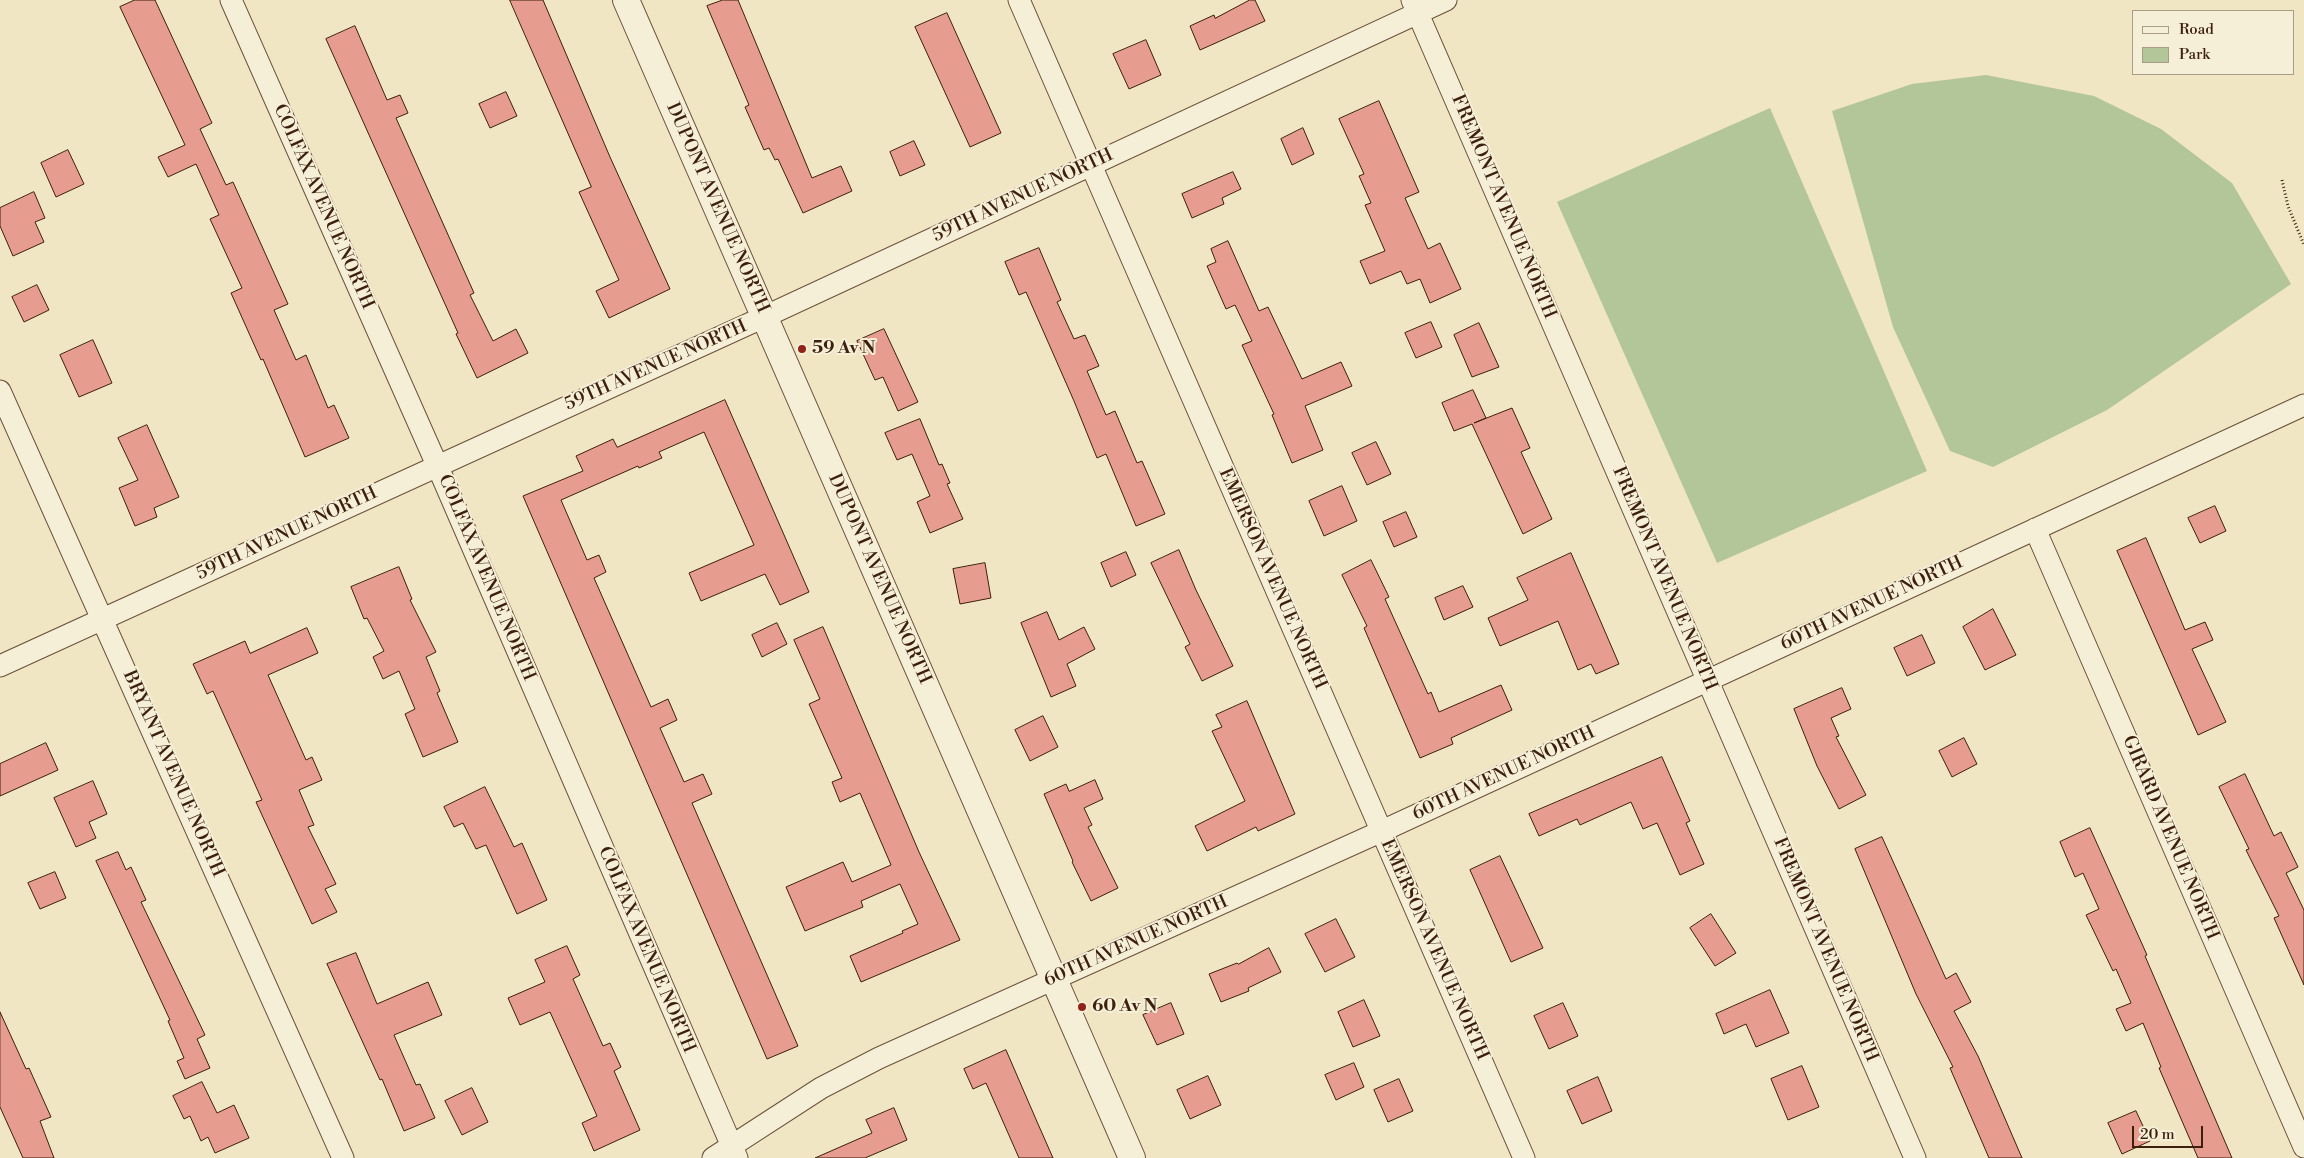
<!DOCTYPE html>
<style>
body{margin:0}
#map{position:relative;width:2304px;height:1158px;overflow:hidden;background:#f0e6c3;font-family:"Libre Bodoni",serif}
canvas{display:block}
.legend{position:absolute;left:2132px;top:10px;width:162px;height:65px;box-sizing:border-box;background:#f5efd8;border:1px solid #ab9c87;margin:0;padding:6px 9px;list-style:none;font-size:15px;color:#3d1f0d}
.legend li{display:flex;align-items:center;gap:10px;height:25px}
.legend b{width:25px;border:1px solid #ab9c87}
.scale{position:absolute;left:2132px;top:1126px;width:71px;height:22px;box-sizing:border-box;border:2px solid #3d1f0d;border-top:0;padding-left:6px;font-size:15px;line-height:18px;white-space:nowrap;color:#3d1f0d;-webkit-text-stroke:4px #f5efd8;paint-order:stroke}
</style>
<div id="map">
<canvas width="2304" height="1158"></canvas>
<ul class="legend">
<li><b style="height:6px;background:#f5efd8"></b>Road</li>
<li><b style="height:14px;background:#b3c699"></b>Park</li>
</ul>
<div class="scale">20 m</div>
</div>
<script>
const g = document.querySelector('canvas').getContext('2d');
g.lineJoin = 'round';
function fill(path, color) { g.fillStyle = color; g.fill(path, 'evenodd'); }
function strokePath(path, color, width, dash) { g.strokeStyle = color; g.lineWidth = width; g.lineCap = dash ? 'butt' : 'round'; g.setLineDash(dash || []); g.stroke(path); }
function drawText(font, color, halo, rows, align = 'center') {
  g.font = font + ' "Libre Bodoni",serif'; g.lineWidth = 4; g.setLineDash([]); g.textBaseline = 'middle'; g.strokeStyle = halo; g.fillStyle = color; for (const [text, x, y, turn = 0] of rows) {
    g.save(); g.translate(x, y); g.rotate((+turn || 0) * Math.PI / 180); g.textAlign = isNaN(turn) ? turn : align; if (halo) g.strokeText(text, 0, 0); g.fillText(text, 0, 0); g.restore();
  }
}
const green = new Path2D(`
 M 1986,75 L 2094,96 L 2161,129 L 2232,183 L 2291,284 L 2107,410 L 1993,467 L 1950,451 L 1893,327 L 1832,111 L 1912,84 Z
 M 1770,108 L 1927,471 L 1717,563 L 1557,202 Z`);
const building = new Path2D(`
 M 135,0 L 155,0 L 212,123 L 200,129 L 226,185 L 233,182 L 288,304 L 274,310 L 296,360 L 306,355 L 328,408 L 334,405 L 349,438 L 305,457 L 263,359 L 261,360 L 231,293 L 242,288 L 210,219 L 219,215 L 196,164 L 168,177 L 158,157 L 185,145 L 120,7 Z
 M 510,0 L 543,0 L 610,157 L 670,289 L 609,318 L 596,291 L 619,280 L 579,192 L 591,187 Z
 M 723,0 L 738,0 L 812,178 L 841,166 L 852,191 L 803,213 L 778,159 L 775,160 L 769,148 L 764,150 L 745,107 L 749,105 L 707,6 Z
 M 1250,0 L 1255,0 L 1265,21 L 1200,50 L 1190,26 L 1214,15 L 1215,18 Z
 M 947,13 L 1001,133 L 970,147 L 915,27 Z
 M 355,26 L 387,100 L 400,95 L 408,113 L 396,118 L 474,293 L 470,295 L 493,341 L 516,329 L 528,353 L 477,378 L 456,334 L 458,333 L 326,39 Z
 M 1146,40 L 1161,75 L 1129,89 L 1113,54 Z
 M 506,92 L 517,116 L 490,128 L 479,104 Z
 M 1379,101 L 1419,192 L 1405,198 L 1428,249 L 1440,243 L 1461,289 L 1430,303 L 1420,279 L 1407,284 L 1401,271 L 1370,284 L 1360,261 L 1385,251 L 1365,205 L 1371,203 L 1359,176 L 1364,174 L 1339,119 Z
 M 1303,128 L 1314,154 L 1292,165 L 1281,139 Z
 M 914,141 L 925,165 L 900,176 L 890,152 Z
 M 68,150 L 84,184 L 56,197 L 41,163 Z
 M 1233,172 L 1241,189 L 1222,198 L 1224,204 L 1192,218 L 1182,194 Z
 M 34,192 L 45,218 L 35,222 L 44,242 L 13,256 L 0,226 L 0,208 Z
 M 1228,241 L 1259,311 L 1268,307 L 1302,379 L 1341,362 L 1352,386 L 1305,406 L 1323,450 L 1292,463 L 1272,415 L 1274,414 L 1242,345 L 1252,341 L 1235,305 L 1226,309 L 1207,266 L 1216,262 L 1211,249 Z
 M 1039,248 L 1061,300 L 1057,302 L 1074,339 L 1085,335 L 1099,366 L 1087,371 L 1106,415 L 1115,411 L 1137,463 L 1142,461 L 1165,514 L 1136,526 L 1106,454 L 1097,458 L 1074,401 L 1026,292 L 1019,295 L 1005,262 Z
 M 37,285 L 49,310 L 24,322 L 12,297 Z
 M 1431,322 L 1442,347 L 1416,358 L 1405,333 Z
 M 1479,323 L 1499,367 L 1472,377 L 1454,335 Z
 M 884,329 L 918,402 L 898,411 L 883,377 L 875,380 L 857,341 Z
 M 93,340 L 112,383 L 79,397 L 60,355 Z
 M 1473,390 L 1486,418 L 1474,423 L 1512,408 L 1530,448 L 1521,452 L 1552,519 L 1523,534 L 1472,424 L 1454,431 L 1442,403 Z
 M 725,400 L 809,592 L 780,605 L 765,574 L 701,601 L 689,573 L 754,545 L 704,432 L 659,452 L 662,458 L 639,468 L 638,466 L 561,500 L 587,560 L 599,555 L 606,572 L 594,578 L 651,707 L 668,699 L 677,720 L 660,728 L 684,782 L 703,774 L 712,794 L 692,803 L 798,1046 L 767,1059 L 523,496 L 583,471 L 576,456 L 613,439 L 617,447 Z
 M 920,419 L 939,465 L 942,464 L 950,483 L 947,484 L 963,519 L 930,533 L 917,502 L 930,496 L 912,454 L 897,460 L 885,433 Z
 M 147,425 L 179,497 L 154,508 L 157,517 L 135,526 L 119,488 L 138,480 L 118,438 Z
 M 1376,442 L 1391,474 L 1367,485 L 1352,453 Z
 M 1342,486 L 1357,521 L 1324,536 L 1309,501 Z
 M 2215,506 L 2226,531 L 2200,543 L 2188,518 Z
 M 1406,512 L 1417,537 L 1394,547 L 1383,522 Z
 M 2146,538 L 2185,630 L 2205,622 L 2213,640 L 2192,649 L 2226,722 L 2198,735 L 2117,551 Z
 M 1179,550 L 1196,590 L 1233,666 L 1202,681 L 1185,647 L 1190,644 L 1151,563 Z
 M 1126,552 L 1136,575 L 1111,587 L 1101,563 Z
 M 1571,553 L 1619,664 L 1596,674 L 1591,664 L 1578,670 L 1558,621 L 1500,646 L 1488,618 L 1528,600 L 1517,578 Z
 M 1371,560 L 1389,597 L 1385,599 L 1428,694 L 1431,692 L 1439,712 L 1501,685 L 1512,710 L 1451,738 L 1453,744 L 1420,758 L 1364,628 L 1367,626 L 1342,575 Z
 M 985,563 L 991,598 L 960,604 L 953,569 Z
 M 399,567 L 412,599 L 410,600 L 436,652 L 426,657 L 440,691 L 437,693 L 458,742 L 423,757 L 405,714 L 415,709 L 399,671 L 383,679 L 373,657 L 384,651 L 367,618 L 364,619 L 351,587 Z
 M 1463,586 L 1473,607 L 1444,620 L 1435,598 Z
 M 1993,609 L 2016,655 L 1985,670 L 1963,627 Z
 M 1047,612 L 1059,640 L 1084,627 L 1095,649 L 1067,664 L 1076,686 L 1051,697 L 1021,623 Z
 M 777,623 L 787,644 L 762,657 L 752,635 Z
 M 823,627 L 919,852 L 960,940 L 861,982 L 850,956 L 903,933 L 902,931 L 918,924 L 900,884 L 861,901 L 863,907 L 805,931 L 786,887 L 843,862 L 852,882 L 891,865 L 860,793 L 840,802 L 832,782 L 842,778 L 809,704 L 820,699 L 794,640 Z
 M 307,628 L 318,653 L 268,675 L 306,760 L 312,757 L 322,780 L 299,790 L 314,825 L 308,827 L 336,884 L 325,889 L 337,912 L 312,924 L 256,802 L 262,800 L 213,691 L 207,694 L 193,664 L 245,641 L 250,653 Z
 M 1922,635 L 1935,663 L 1907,676 L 1894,648 Z
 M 1842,688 L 1851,709 L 1831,718 L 1839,736 L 1836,737 L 1866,795 L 1839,809 L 1817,766 L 1794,709 Z
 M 1247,701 L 1295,814 L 1258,831 L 1256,827 L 1207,851 L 1195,826 L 1245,801 L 1212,731 L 1222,727 L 1216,715 Z
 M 1043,716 L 1058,747 L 1030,761 L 1015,730 Z
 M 1964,738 L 1977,764 L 1952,777 L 1939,751 Z
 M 46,743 L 58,770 L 0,796 L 0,764 Z
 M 1662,757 L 1690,821 L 1686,823 L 1704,864 L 1680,875 L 1657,823 L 1643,829 L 1631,802 L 1580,825 L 1577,819 L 1539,836 L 1529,814 Z
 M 2245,774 L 2274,836 L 2281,832 L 2298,867 L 2286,873 L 2304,910 L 2304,985 L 2274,918 L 2279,916 L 2246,850 L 2249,849 L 2219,787 Z
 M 1095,780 L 1103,799 L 1084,808 L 1092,825 L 1088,827 L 1118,888 L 1091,901 L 1072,862 L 1073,861 L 1044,794 L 1066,784 L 1069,791 Z
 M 93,781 L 107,814 L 89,822 L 96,838 L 76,847 L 54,798 Z
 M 485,787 L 514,847 L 522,843 L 547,900 L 517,914 L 486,845 L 476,849 L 463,823 L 454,827 L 444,807 Z
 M 2090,828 L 2147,955 L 2145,956 L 2232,1158 L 2198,1158 L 2159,1068 L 2161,1067 L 2143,1023 L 2126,1031 L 2116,1009 L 2131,1003 L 2116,969 L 2113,971 L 2086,915 L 2099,909 L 2083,873 L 2075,877 L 2060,842 Z
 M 1882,837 L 1946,979 L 1956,973 L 1971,1002 L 1954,1011 L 1978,1056 L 2022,1158 L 1989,1158 L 1950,1068 L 1953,1067 L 1916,994 L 1855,849 Z
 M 118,852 L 126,870 L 131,867 L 146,900 L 141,902 L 205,1035 L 197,1039 L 210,1068 L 185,1079 L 177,1061 L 184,1058 L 168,1021 L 170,1020 L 96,861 Z
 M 1500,856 L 1543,948 L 1511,962 L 1470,870 Z
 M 55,872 L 66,898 L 40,909 L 28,883 Z
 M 1711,914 L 1736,953 L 1715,966 L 1690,928 Z
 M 1336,919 L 1355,957 L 1325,972 L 1305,934 Z
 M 567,946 L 580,975 L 573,979 L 603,1046 L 610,1043 L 621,1067 L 614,1071 L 640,1130 L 594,1151 L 582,1123 L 597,1116 L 550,1012 L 520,1025 L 508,998 L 545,982 L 535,960 Z
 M 1269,948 L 1281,972 L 1248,988 L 1249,991 L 1221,1002 L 1209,974 L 1237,963 L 1238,964 Z
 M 356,953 L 377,1004 L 428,982 L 442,1015 L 394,1035 L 416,1085 L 420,1084 L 435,1118 L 404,1131 L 382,1079 L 380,1080 L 327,964 Z
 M 1770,990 L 1789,1033 L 1756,1047 L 1746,1024 L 1724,1034 L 1716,1014 Z
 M 1364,1000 L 1380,1036 L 1353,1047 L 1338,1012 Z
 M 1171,1003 L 1184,1034 L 1157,1045 L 1143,1015 Z
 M 1563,1003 L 1578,1036 L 1549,1049 L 1534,1016 Z
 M 0,1012 L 26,1069 L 29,1068 L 51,1117 L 40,1121 L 54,1158 L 23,1158 L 0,1107 Z
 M 1006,1050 L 1038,1124 L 1053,1158 L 1019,1158 L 986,1083 L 973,1089 L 964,1069 Z
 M 1354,1063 L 1364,1087 L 1336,1100 L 1325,1075 Z
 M 1802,1066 L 1819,1107 L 1788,1120 L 1771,1079 Z
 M 1208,1076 L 1221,1105 L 1190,1119 L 1177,1090 Z
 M 1598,1077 L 1612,1111 L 1582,1124 L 1567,1091 Z
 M 1399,1079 L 1413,1111 L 1388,1122 L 1374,1090 Z
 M 202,1082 L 217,1113 L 234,1105 L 249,1138 L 215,1153 L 208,1137 L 201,1141 L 190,1116 L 184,1119 L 173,1096 Z
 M 472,1088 L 488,1122 L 462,1135 L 445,1101 Z
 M 894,1108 L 907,1140 L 865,1158 L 815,1158 L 872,1133 L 866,1120 Z
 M 2136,1111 L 2150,1141 L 2122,1154 L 2108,1123 Z`);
const path = new Path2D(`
 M 2282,180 L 2288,206 L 2304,245`);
const minor = new Path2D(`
 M 231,0 L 437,465 L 737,1158
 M 1019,0 L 1524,1158
 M 1412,0 L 1915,1158
 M 0,391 L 343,1158
 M 2035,529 L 2304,1147
 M 0,666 L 764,317 L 1446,0
 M 713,1158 L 821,1088 L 879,1058 L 1382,831 L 2304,405`);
const tertiary = new Path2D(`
 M 626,0 L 1132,1158`);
const markers = [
 [802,349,5,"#8f2418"],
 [1082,1007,5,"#8f2418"]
];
const streetNames = [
 ["59TH AVENUE NORTH",1023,196,-25],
 ["COLFAX AVENUE NORTH",323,207,66],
 ["FREMONT AVENUE NORTH",1503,207,67],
 ["DUPONT AVENUE NORTH",717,208,66],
 ["59TH AVENUE NORTH",656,366,-24],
 ["59TH AVENUE NORTH",287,534,-25],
 ["COLFAX AVENUE NORTH",486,578,67],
 ["DUPONT AVENUE NORTH",879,579,66],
 ["EMERSON AVENUE NORTH",1272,579,66],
 ["FREMONT AVENUE NORTH",1664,579,67],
 ["60TH AVENUE NORTH",1872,604,-25],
 ["BRYANT AVENUE NORTH",173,774,66],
 ["60TH AVENUE NORTH",1504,774,-25],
 ["GIRARD AVENUE NORTH",2170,838,67],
 ["60TH AVENUE NORTH",1136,942,-24],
 ["COLFAX AVENUE NORTH",646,950,67],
 ["EMERSON AVENUE NORTH",1434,950,66],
 ["FREMONT AVENUE NORTH",1825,950,67]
];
const poiNames = [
 ["59 Av N",812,349],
 ["60 Av N",1092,1007]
];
fill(green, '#b3c699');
fill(building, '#e69c8e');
strokePath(building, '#3d1f0d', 1);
strokePath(minor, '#6a513a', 23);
strokePath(tertiary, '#6a513a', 28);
strokePath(path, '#3d1f0d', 3, [1, 2.5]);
strokePath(minor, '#f5efd8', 21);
strokePath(tertiary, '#f5efd8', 26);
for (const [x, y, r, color] of markers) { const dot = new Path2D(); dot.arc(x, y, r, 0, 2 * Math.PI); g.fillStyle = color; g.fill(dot); strokePath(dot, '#f5efd8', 2); }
drawText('18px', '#3d1f0d', '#f5efd8', streetNames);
drawText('bold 18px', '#3d1f0d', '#f5efd8', poiNames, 'left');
</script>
